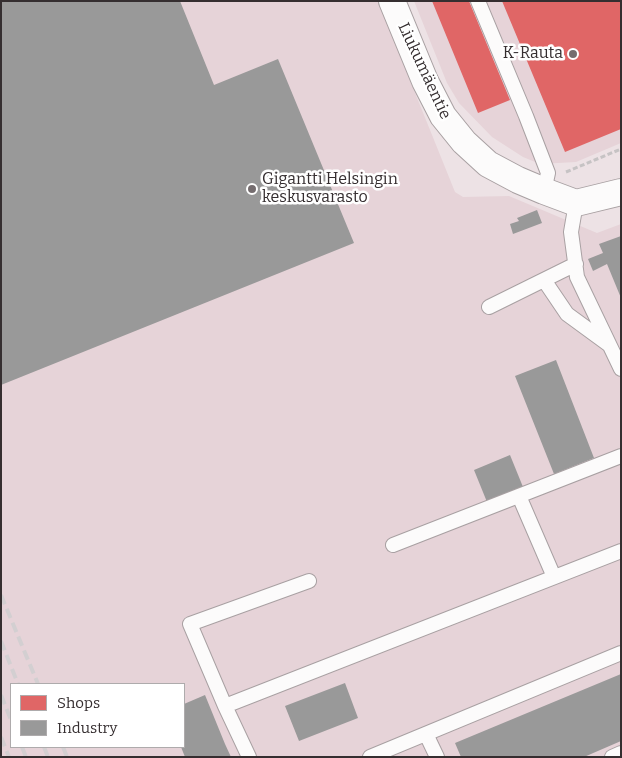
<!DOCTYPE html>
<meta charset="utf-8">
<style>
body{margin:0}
#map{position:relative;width:622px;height:758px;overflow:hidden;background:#ede2e5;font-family:Bitter,serif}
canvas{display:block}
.frame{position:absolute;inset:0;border:2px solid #352e30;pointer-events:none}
.legend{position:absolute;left:10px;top:683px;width:175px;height:65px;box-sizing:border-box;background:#fff;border:1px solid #aeabac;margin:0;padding:6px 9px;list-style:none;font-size:15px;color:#352e30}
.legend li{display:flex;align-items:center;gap:10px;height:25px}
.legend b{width:25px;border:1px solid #aeabac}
</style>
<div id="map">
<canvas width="622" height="758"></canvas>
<div class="frame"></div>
<ul class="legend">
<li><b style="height:14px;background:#e06666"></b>Shops</li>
<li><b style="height:14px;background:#999"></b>Industry</li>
</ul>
</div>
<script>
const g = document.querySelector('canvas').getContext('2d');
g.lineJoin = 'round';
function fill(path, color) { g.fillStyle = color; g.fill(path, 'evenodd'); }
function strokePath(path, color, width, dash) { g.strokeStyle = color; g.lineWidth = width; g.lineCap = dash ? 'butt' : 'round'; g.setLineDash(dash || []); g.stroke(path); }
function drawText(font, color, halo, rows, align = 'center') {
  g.font = font + ' Bitter,serif'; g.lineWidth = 5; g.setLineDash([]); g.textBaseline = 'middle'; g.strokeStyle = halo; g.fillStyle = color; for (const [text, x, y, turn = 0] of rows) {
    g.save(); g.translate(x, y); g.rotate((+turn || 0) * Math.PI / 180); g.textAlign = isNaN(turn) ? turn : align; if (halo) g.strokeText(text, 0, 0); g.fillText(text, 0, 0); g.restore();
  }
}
const built = new Path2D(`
 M 1,1 L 378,1 L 455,192 L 463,197 L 509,196 L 597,233 L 621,224 L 621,757 L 1,757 ZM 11,684 L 184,684 L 184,747 L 11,747 Z
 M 414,1 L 621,1 L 621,143 L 576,162 L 540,164 L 523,157 L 492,137 L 459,103 L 447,83 Z`);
const shops = new Path2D(`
 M 432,1 L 469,1 L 510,100 L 478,113 Z
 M 502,1 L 621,1 L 621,129 L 565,152 Z`);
const industry = new Path2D(`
 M 1,1 L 180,1 L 214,85 L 278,59 L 354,243 L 1,385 Z
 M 537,210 L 542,223 L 513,234 L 510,224 L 519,221 L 517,218 Z
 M 621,236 L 621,298 L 607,264 L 593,271 L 588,259 L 603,253 L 599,244 Z
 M 556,360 L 594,458 L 554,474 L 515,376 Z
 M 510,455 L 523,487 L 487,502 L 474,470 Z
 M 621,674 L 621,741 L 584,757 L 461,757 L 455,743 Z
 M 345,683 L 358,718 L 299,741 L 285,706 Z
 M 205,695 L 225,744 L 231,757 L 185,757 L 181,747 L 184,747 L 184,704 Z`);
const path = new Path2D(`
 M 566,172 L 621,149`);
const service = new Path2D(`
 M 478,1 L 526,116 L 548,173 L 544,191
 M 576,203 L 571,232 L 577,277 L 621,369
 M 544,280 L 567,314 L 608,344
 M 489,307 L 576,264
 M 519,496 L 554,577
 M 393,545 L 621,456
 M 225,706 L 621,551
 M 426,734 L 437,757
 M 249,757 L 225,706 L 190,624 L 309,581
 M 370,757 L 621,653
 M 612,757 L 621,753`);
const minor = new Path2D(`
 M 392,1 L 425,81 L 443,116 L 464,142 L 488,164 L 518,180 L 544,191 L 576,203 L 621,192`);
const rail = new Path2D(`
 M 1,595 L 38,684
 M 1,641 L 18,684
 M 1,695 L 11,720
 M 1,737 L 9,757
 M 22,747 L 26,757
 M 44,747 L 48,757
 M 63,747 L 67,757`);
const markers = [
 [573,54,5,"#756d6f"],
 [252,189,5,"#756d6f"]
];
const poiNames = [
 ["K-Rauta",563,54],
 ["Gigantti Helsingin",262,180,"left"],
 ["keskusvarasto",262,198,"left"]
];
const streetNames = [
 ["Liukumäentie",424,71,65]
];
fill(built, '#e6d3d8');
fill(shops, '#e06666');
fill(industry, '#999');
strokePath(service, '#a8a0a2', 16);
strokePath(minor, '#a8a0a2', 28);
strokePath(path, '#c6c3c4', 3, [5, 2.5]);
strokePath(service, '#fcfbfb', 14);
strokePath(minor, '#fcfbfb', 26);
strokePath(rail, '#d3cfd1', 4, [10, 5]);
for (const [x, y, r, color] of markers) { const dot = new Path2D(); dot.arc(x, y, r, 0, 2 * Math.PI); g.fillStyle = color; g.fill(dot); strokePath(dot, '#fff', 2); }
drawText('16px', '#352e30', '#fff', poiNames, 'right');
drawText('16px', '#352e30', '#fff', streetNames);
</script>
